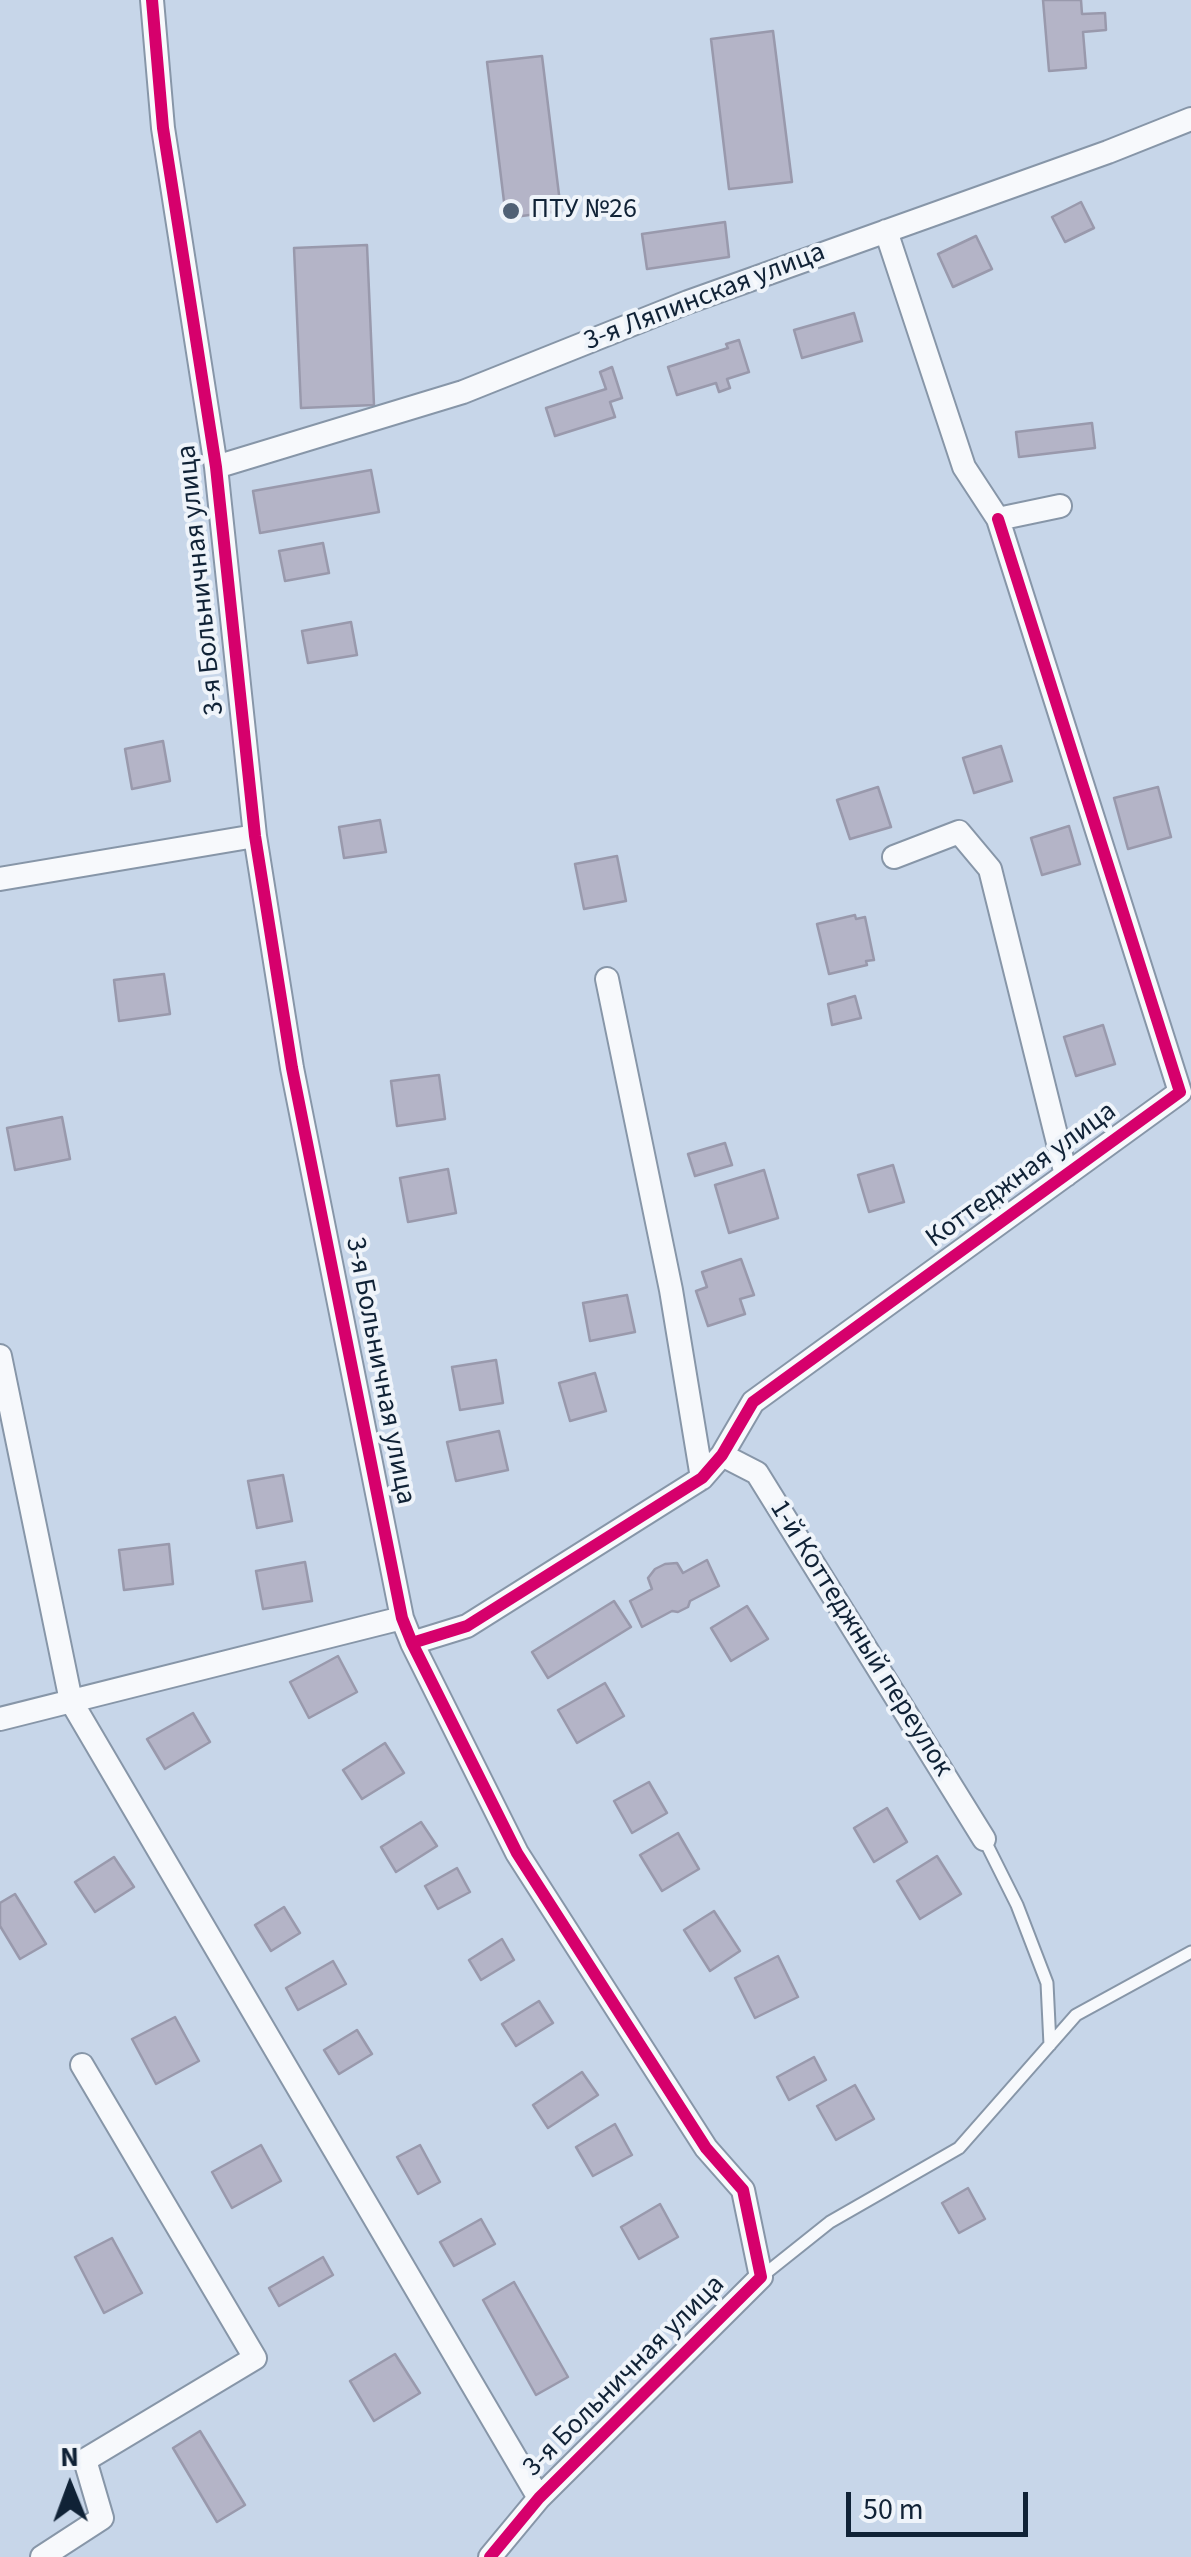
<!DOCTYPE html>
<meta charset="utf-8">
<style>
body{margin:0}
#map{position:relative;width:1191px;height:2557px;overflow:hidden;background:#c7d6e9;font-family:"Source Sans 3",sans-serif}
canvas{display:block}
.north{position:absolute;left:20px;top:2437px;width:100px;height:100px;-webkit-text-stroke:8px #eff4fa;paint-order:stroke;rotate:359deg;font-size:28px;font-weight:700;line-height:40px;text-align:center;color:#102236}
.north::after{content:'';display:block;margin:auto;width:35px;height:45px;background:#102236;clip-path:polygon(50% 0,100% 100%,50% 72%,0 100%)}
.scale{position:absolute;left:846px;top:2492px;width:182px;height:45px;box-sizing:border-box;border:5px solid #102236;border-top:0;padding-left:12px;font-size:30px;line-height:35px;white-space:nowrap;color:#102236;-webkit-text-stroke:8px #eff4fa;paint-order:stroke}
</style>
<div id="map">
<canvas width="1191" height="2557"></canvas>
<div class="north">N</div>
<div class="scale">50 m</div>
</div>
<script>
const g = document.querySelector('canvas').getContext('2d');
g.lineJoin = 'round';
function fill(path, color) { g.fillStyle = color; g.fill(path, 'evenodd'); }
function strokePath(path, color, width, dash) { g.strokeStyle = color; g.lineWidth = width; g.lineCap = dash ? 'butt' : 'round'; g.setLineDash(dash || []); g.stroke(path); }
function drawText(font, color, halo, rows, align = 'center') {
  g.font = font + ' "Source Sans 3",sans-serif'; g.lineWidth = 8; g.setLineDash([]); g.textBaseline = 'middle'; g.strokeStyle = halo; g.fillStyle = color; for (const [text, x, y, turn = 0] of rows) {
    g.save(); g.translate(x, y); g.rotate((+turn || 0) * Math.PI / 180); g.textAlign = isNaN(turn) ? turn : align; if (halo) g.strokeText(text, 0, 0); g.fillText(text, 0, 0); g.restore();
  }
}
const building = new Path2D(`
 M 1043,0 L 1081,0 L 1082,14 L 1105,13 L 1106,30 L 1083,32 L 1086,68 L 1049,71 Z
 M 773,31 L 792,182 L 729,189 L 711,39 Z
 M 542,56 L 561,211 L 506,218 L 487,62 Z
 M 1081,202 L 1094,228 L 1065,242 L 1052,217 Z
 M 725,222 L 729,257 L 647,269 L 642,234 Z
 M 976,236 L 992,269 L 953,287 L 938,254 Z
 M 367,245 L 374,405 L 301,408 L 294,248 Z
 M 854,313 L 862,341 L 802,358 L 794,330 Z
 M 739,340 L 749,372 L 727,379 L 730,388 L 719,392 L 716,383 L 677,395 L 668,367 L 728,348 L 726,344 Z
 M 612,367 L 622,398 L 610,402 L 615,417 L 555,436 L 546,408 L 606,389 L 600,372 Z
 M 1092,423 L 1095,448 L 1019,457 L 1016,432 Z
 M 371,470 L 379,512 L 260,533 L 253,491 Z
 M 323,543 L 329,573 L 285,581 L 279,551 Z
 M 351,622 L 357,655 L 308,663 L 302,631 Z
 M 163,741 L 170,781 L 132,789 L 125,749 Z
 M 1001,746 L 1012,781 L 974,793 L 963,758 Z
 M 878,787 L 891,827 L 850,839 L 837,800 Z
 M 1158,787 L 1171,837 L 1128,849 L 1114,798 Z
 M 380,820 L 386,852 L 344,858 L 339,827 Z
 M 1069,826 L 1080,864 L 1042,875 L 1031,838 Z
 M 617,856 L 626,901 L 584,909 L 575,864 Z
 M 855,915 L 856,919 L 865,917 L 874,960 L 866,961 L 867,965 L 829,974 L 817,924 Z
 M 164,974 L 170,1014 L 119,1021 L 114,980 Z
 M 855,996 L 861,1018 L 832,1025 L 828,1004 Z
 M 1103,1025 L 1115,1064 L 1076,1076 L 1064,1037 Z
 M 439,1075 L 445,1119 L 397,1126 L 391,1081 Z
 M 62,1117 L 70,1159 L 15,1170 L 7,1128 Z
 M 725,1143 L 732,1165 L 695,1176 L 688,1154 Z
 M 893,1165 L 904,1202 L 869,1212 L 858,1175 Z
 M 448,1169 L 456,1213 L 408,1222 L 400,1178 Z
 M 764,1170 L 778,1218 L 729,1233 L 715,1185 Z
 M 741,1259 L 754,1295 L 740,1299 L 745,1314 L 708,1326 L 696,1291 L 707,1287 L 702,1272 Z
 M 627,1295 L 635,1332 L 590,1341 L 583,1303 Z
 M 496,1360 L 503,1403 L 460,1410 L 452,1367 Z
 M 595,1373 L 606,1411 L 570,1421 L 559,1383 Z
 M 499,1431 L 508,1470 L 456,1481 L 447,1442 Z
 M 283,1475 L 292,1521 L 257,1528 L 248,1481 Z
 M 169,1544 L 173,1584 L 124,1590 L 119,1550 Z
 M 707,1560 L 719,1586 L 690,1601 L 688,1607 L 678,1612 L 672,1611 L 642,1627 L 630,1601 L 652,1589 L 648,1578 L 655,1569 L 665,1564 L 677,1563 L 683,1573 Z
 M 305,1562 L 312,1601 L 263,1609 L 256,1571 Z
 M 614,1601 L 631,1627 L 548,1678 L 532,1652 Z
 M 747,1606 L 768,1639 L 731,1661 L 711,1628 Z
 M 338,1656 L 357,1692 L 309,1718 L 290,1682 Z
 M 605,1683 L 624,1716 L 577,1743 L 558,1710 Z
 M 193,1713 L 210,1742 L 165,1769 L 147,1739 Z
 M 385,1743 L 404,1773 L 362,1799 L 343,1770 Z
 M 649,1782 L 667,1813 L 632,1833 L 614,1801 Z
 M 887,1808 L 907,1842 L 874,1862 L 854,1828 Z
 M 421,1822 L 437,1846 L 396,1872 L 381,1847 Z
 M 678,1833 L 699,1869 L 662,1891 L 640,1855 Z
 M 937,1856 L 961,1894 L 920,1919 L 897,1881 Z
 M 114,1857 L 134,1887 L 95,1912 L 75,1882 Z
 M 457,1868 L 470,1892 L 438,1909 L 425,1886 Z
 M 15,1894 L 46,1944 L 20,1959 L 0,1926 L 0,1903 Z
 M 284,1907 L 300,1933 L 271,1951 L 255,1925 Z
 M 714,1911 L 740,1951 L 710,1971 L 684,1930 Z
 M 502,1939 L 514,1960 L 481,1980 L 469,1960 Z
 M 778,1956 L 798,1997 L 755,2018 L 735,1978 Z
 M 333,1961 L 346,1984 L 298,2010 L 286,1988 Z
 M 539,2001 L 553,2023 L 516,2046 L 502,2024 Z
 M 175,2017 L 199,2061 L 156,2084 L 132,2039 Z
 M 357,2030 L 372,2054 L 339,2074 L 324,2050 Z
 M 814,2057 L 826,2080 L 789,2100 L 777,2077 Z
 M 582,2072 L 598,2095 L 548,2128 L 533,2105 Z
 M 855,2085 L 874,2119 L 836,2140 L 817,2106 Z
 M 615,2124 L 632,2155 L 593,2176 L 576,2147 Z
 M 261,2145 L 281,2181 L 232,2208 L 212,2172 Z
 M 420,2145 L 440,2182 L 418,2194 L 397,2157 Z
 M 968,2188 L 985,2219 L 959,2233 L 942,2203 Z
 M 660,2204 L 678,2237 L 639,2259 L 621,2227 Z
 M 481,2219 L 495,2244 L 454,2266 L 440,2242 Z
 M 112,2238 L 142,2293 L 104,2313 L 75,2257 Z
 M 323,2257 L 333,2275 L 279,2306 L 269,2288 Z
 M 514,2282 L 568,2377 L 536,2395 L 483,2300 Z
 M 395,2354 L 420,2393 L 374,2421 L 350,2381 Z
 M 200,2431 L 245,2505 L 217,2522 L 173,2448 Z`);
const lane = new Path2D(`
 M 984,1839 L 1017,1905 L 1047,1983 L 1050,2045
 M 761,2277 L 830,2222 L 959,2148 L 1076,2015 L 1191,1952`);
const street = new Path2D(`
 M 152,0 L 163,128 L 216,467 L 255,836 L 292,1068 L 402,1618 L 412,1643 L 517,1853 L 706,2148 L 743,2190 L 761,2277 L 539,2498 L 490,2557
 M 886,231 L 964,467 L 998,519 L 1060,506
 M 216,467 L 463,392 L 688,302 L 1108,152 L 1191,119
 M 894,857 L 959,832 L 990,869 L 1066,1175
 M 0,879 L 255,836
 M 607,979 L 671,1290 L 702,1478
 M 0,1356 L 71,1701 L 539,2498
 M 722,1455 L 757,1473 L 984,1839
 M 412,1643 L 467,1626 L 702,1478 L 722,1455 L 753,1402 L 1180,1092 L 998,519
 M 0,1719 L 402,1618
 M 42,2557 L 102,2518 L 85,2460 L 255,2358 L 82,2065`);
const cycleway = new Path2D(`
 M 152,0 L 163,128 L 216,467 L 255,836 L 292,1068 L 402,1618 L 412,1643 L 517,1853 L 706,2148 L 743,2190 L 761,2277 L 539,2498 L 490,2557
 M 412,1643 L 467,1626 L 702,1478 L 722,1455 L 753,1402 L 1180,1092 L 998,519`);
const markers = [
 [511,211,10,"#506175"]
];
const poiNames = [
 ["ПТУ №26",531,211]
];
const streetNames = [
 ["3-я Ляпинская улица",705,298,-21],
 ["3-я Больничная улица",202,580,-96],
 ["Коттеджная улица",1022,1176,-36],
 ["3-я Больничная улица",379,1371,79],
 ["1-й Коттеджный переулок",860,1639,58],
 ["3-я Больничная улица",625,2377,-45]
];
fill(building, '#b4b4c7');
strokePath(building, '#9999ac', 2.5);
strokePath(lane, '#8796a8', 15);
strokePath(street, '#8796a8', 26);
strokePath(lane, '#f7f9fc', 11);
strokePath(street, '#f7f9fc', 22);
strokePath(cycleway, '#d6006c', 12);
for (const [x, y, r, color] of markers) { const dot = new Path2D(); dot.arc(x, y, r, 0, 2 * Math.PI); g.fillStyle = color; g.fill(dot); strokePath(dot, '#eff4fa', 4); }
drawText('28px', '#102236', '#eff4fa', poiNames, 'left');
drawText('28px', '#102236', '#eff4fa', streetNames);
</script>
